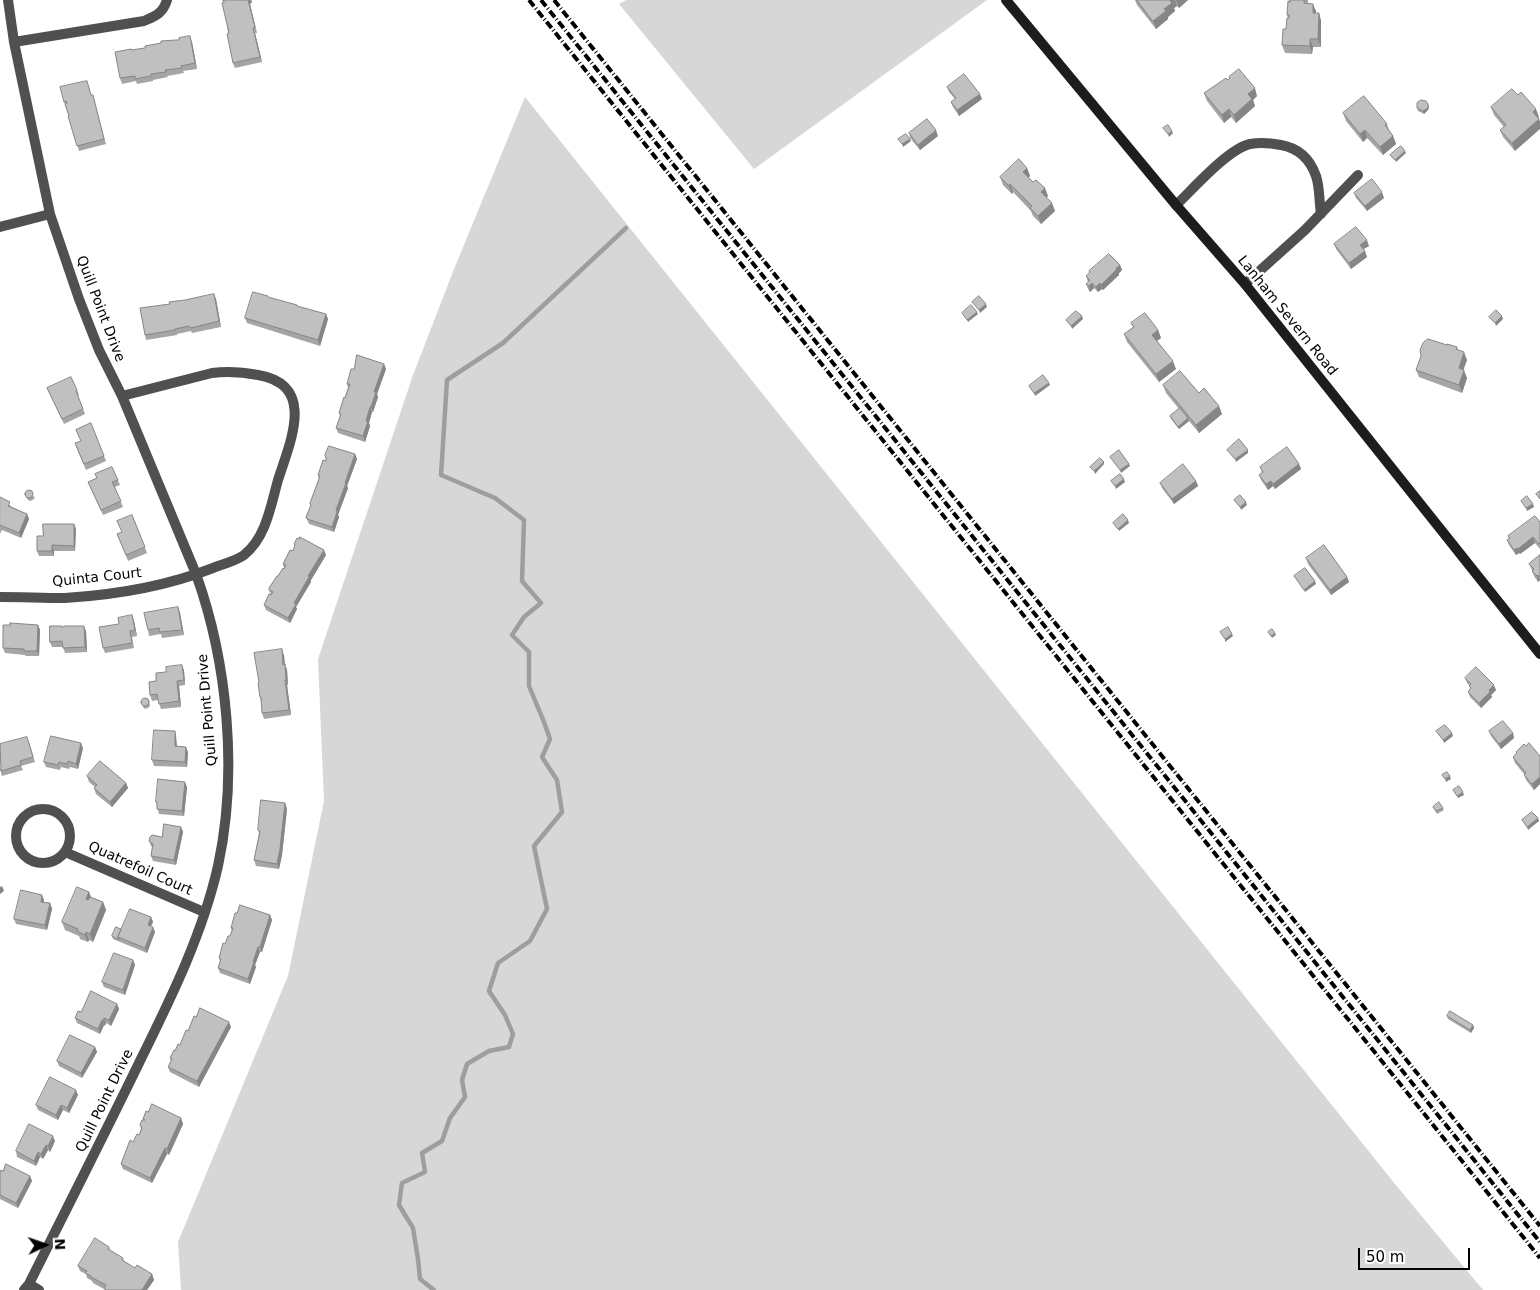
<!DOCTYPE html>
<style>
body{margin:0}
#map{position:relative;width:1540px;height:1290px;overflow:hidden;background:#fff;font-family:"DejaVu Sans",sans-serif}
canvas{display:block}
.north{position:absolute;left:20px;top:1220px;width:50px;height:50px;-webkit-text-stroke:4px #fff;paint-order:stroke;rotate:87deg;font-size:14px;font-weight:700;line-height:20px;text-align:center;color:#000}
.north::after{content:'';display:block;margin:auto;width:18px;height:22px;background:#000;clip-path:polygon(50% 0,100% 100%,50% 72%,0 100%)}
.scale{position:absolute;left:1358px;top:1248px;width:112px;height:22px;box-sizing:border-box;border:2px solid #000;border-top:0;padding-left:6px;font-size:15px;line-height:18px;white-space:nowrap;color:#000;-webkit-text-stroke:4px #fff;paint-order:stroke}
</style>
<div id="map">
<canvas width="1540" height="1290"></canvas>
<div class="north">N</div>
<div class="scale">50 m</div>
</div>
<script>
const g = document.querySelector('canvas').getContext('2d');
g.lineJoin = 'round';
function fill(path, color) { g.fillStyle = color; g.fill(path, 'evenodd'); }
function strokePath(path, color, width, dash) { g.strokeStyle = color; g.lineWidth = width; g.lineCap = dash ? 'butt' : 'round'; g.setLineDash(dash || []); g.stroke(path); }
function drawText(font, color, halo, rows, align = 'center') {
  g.font = font + ' "DejaVu Sans",sans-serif'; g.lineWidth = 5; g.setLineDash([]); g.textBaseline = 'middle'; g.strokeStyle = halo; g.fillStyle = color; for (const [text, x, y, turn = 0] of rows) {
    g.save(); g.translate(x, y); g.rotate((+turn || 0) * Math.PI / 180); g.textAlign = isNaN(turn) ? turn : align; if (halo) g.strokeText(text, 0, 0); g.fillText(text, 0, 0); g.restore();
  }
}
const green = new Path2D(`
 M 626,0 L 987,0 L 754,169 L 619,4 Z
 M 525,97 L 1395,1184 L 1483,1290 L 181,1290 L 178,1242 L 288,976 L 324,801 L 318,659 L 413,375 L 454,269 Z`);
const stream = new Path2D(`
 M 434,1290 L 420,1279 L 418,1259 L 413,1228 L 399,1205 L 402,1183 L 425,1172 L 422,1153 L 442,1141 L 450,1118 L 465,1097 L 462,1080 L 467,1064 L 489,1051 L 509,1047 L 513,1034 L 505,1015 L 489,991 L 498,963 L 530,941 L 547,909 L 534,846 L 562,812 L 557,780 L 542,757 L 550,739 L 544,722 L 529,686 L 529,652 L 512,635 L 524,617 L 541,603 L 522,581 L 524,520 L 495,498 L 441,475 L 447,380 L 503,343 L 626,228`);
const street = new Path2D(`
 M 8,0 L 14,42 L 50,214 L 79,299 L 99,350 L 122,396 L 196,574 C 228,663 238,774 218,866 C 202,936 170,1000 139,1063 C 103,1137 66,1210 29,1284 L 24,1290
 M 14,42 L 144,21 C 156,16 163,13 167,0
 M 1176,205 C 1194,188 1228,149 1250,144 C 1260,142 1271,143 1281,145 C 1298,148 1310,159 1316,176 C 1320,188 1319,201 1321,214
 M 0,227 L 50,214
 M 1245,284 L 1305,230 L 1358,175
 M 0,597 C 21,597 43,598 65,598 C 114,595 167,586 213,568 C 223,564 236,561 244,555 C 266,538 271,505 278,480 C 290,442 317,385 258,375 C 242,372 228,371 212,373 L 122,396
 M16 836a27 27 0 1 1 54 0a27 27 0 1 1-54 0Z
 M 65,852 L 204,912
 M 29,1284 L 39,1290`);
const secondary = new Path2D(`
 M 1006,0 L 1176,205 L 1245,284 L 1540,654`);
const rail = new Path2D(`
 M 529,0 L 1540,1258
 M 541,0 L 1540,1242
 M 554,0 L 1540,1226`);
const wall = new Path2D(`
 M 223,0 L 251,0 L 252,2 L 250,4 L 257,33 L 255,33 L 262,62 L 235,68 L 233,63 Z
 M 1135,0 L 1188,0 L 1179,8 L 1177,6 L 1174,8 L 1175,11 L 1168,17 L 1168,19 L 1156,29 L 1137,5 Z
 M 1290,0 L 1308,0 L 1308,3 L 1316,11 L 1316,13 L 1319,13 L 1321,21 L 1321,47 L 1313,47 L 1312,54 L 1285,53 L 1282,45 L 1288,18 L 1287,15 Z
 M 192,42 L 197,69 L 183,71 L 184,73 L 167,76 L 168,77 L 153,80 L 153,81 L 137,84 L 136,81 L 122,84 L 120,78 L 132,50 Z
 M 1229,77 L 1257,96 L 1253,100 L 1255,106 L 1236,123 L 1231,117 L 1224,123 L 1207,101 L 1204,93 L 1228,80 L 1230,78 Z
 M 87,81 L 91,95 L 94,100 L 106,144 L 79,151 L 69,116 L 64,102 Z
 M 947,87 L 982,99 L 959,116 L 953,107 L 951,102 L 955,99 L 949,92 Z
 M 1429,107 L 1428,110 L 1424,114 L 1418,111 L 1417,108 Z
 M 1491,107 L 1539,117 L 1515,151 L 1503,137 L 1500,130 L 1504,127 L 1494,115 Z
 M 1343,113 L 1387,124 L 1389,130 L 1393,136 L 1396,144 L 1383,155 L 1367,138 L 1363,142 L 1346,121 Z
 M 909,133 L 938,136 L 920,150 L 910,138 Z
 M 1027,168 L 1030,176 L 1028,178 L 1048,196 L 1046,197 L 1055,211 L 1041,224 L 1033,216 L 1031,211 L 1013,192 L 1012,194 L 1003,185 L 1000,177 Z
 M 1354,193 L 1384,198 L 1367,211 L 1356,198 Z
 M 1334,244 L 1369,246 L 1363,249 L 1367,257 L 1351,269 L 1336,249 Z
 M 1120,265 L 1122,270 L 1119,273 L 1119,275 L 1103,290 L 1102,289 L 1098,292 L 1094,288 L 1090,292 L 1088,289 L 1086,284 L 1088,282 L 1086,276 L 1090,273 L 1089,271 Z
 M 269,298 L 297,307 L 326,314 L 328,319 L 320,346 L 247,323 L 245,318 Z
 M 216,299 L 221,327 L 192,333 L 191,331 L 177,334 L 177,335 L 146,340 L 145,335 Z
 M 1131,323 L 1158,330 L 1161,338 L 1157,341 L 1176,369 L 1159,382 L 1127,342 L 1124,334 L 1133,327 Z
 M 1447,345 L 1457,347 L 1458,350 L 1467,360 L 1463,370 L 1467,378 L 1462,393 L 1419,377 L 1416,370 Z
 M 384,364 L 386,369 L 377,394 L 378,397 L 373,412 L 372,412 L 369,423 L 370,426 L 365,442 L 338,433 L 336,428 L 340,416 L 339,413 L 348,388 L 347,384 L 354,369 Z
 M 1163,385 L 1199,393 L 1222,414 L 1199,433 L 1189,421 L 1179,429 L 1171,419 L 1170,416 L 1179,409 L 1166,393 Z
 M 47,388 L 77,390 L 79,395 L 78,396 L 85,414 L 64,424 Z
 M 91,423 L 106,461 L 86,470 L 77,449 L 81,441 L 76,430 Z
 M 355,454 L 357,459 L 347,486 L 348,488 L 338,515 L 339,517 L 334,532 L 309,524 L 306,517 L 311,507 L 310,504 L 319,479 L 318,475 L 326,461 L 326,459 L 325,455 Z
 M 1299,464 L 1301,469 L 1275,489 L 1273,486 L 1268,490 L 1261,480 L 1259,475 L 1262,473 L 1260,467 Z
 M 112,467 L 120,485 L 115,487 L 123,507 L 103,515 L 88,482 L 97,478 L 95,474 Z
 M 1196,481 L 1198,486 L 1174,504 L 1162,488 L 1160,483 Z
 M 25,494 L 35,497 L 33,500 L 30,501 L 27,499 Z
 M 0,497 L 12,507 L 27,514 L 29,519 L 21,538 L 2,530 L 0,534 Z
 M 132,515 L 147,553 L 128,561 L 117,534 L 122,532 Z
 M 1540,522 L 1540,549 L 1535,543 L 1520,554 L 1519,553 L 1516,555 L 1509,545 L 1507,540 L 1509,538 L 1508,536 Z
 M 74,524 L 76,529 L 75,551 L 54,551 L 54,556 L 39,556 L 37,551 L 43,536 Z
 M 294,544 L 326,555 L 311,580 L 311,582 L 296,607 L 297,609 L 290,623 L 266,610 L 264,605 L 271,595 L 269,590 L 284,568 L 283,564 L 293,551 L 295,547 Z
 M 1540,555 L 1540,580 L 1538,582 L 1534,576 L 1532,571 L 1532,570 L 1529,564 Z
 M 1306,558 L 1347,577 L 1349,582 L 1331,595 L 1308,564 Z
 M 178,607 L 180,613 L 184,635 L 162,638 L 161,634 L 149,636 L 148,630 Z
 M 132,615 L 134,621 L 137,636 L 132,637 L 134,648 L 105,653 L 103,648 L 119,624 Z
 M 38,625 L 40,630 L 39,656 L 26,656 L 25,655 L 5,653 L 3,648 Z
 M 63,627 L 86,631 L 87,652 L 65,653 L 63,647 L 52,647 L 50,642 Z
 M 284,655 L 285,664 L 287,670 L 288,685 L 287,685 L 291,715 L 264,719 L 262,713 L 261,702 L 260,697 L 259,682 Z
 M 184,670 L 185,685 L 179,686 L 181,707 L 161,709 L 158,700 L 152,701 L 150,695 L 156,681 Z
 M 1465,678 L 1496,690 L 1491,695 L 1492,697 L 1481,708 L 1470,697 L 1468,692 L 1470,689 L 1470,686 L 1467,683 Z
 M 149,700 L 150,706 L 148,708 L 145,709 L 143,707 L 142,704 Z
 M 175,731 L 176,736 L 177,746 L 188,752 L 187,767 L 154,766 L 152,760 Z
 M 1489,731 L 1513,733 L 1514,738 L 1501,749 L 1491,736 Z
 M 29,742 L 35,762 L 21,766 L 23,770 L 2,776 L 0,769 Z
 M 83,748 L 78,769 L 70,767 L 69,769 L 61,767 L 60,770 L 46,767 L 44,762 Z
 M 1516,752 L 1540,756 L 1540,784 L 1534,790 L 1526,780 L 1524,774 L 1515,763 L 1513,757 L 1517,754 Z
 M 87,776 L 126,783 L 128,788 L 112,807 L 96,794 L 94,788 L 95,787 L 89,782 Z
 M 187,787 L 184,816 L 159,814 L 156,802 Z
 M 285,803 L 287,809 L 282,855 L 279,869 L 256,866 L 254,860 L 259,833 L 258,830 Z
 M 1433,807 L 1443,808 L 1444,810 L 1437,814 Z
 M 181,827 L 183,832 L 176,865 L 153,861 L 151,856 L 152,847 L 151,846 L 149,841 L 162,837 Z
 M 89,892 L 91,897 L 103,902 L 106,910 L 93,942 L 89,940 L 88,942 L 80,939 L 79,936 L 65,930 L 62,922 Z
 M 44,900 L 44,902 L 50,903 L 52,909 L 47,930 L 16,924 L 14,919 Z
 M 237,913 L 270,915 L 272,920 L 262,952 L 260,952 L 255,965 L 256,967 L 250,984 L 220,973 L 218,968 L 220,961 L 219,958 L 225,944 L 230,936 L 232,931 L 231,928 Z
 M 151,917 L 153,922 L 151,926 L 155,932 L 147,953 L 113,939 L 112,936 L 121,929 Z
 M 133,960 L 135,965 L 125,995 L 104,987 L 102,982 Z
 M 117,1004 L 119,1009 L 111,1026 L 106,1023 L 105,1026 L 104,1025 L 100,1034 L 77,1023 L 75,1018 L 81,1012 Z
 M 1447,1016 L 1473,1025 L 1474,1028 L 1471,1033 L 1448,1019 Z
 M 231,1027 L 199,1087 L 170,1072 L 168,1067 L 171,1061 L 170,1058 L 180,1045 L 188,1031 Z
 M 95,1047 L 97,1052 L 82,1078 L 59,1066 L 57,1061 Z
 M 78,1095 L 69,1113 L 63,1110 L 58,1120 L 38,1110 L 36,1105 Z
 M 148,1112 L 181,1118 L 183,1124 L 169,1155 L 167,1154 L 152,1183 L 123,1169 L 121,1164 L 133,1142 L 139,1135 L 141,1129 L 140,1125 L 143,1120 L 143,1119 Z
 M 55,1141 L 50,1152 L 48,1150 L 43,1159 L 40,1157 L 36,1166 L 17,1157 L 16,1151 Z
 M 0,1173 L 30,1176 L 32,1181 L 18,1208 L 0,1199 Z
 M 109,1247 L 110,1250 L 123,1258 L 124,1261 L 135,1268 L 152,1274 L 154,1280 L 147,1290 L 105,1290 L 104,1289 L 93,1283 L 92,1281 L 87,1278 L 86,1274 L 80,1271 L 78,1266 Z`);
const shadedWall = new Path2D(`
 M 248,0 L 251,0 L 252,2 L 250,4 L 257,33 Z
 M 1171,0 L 1175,0 L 1177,6 L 1174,8 L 1175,11 L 1168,17 L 1168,19 L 1156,29 L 1153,21 L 1164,9 Z
 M 1176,0 L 1188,0 L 1179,8 Z
 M 1313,4 L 1316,11 L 1315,21 L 1313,13 Z
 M 1319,13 L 1321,21 L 1321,47 L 1318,39 Z
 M 253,28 L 255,33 L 262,62 L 260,57 Z
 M 190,36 L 192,42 L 197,69 L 195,63 Z
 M 1310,39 L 1313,47 L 1312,54 L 1310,46 Z
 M 1255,88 L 1257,96 L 1253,100 L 1255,106 L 1236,123 L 1234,115 L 1248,94 Z
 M 980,94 L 982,99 L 959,116 L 957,110 Z
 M 1428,104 L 1429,107 L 1428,110 L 1424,114 L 1423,111 Z
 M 1229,109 L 1231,117 L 1224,123 L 1222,115 Z
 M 1536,109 L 1539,117 L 1535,120 L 1533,112 Z
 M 1539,119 L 1540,122 L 1540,129 L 1515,151 L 1512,143 Z
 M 936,130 L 938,136 L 920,150 L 918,145 Z
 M 1365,130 L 1367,138 L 1363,142 L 1360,134 Z
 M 1172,131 L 1173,133 L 1169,137 L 1168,134 Z
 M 1393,136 L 1396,144 L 1383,155 L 1380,147 Z
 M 910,139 L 911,141 L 903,147 L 902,144 Z
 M 1405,151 L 1406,153 L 1396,162 L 1395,160 Z
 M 1027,168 L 1030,176 L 1026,180 L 1023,172 Z
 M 1010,184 L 1013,192 L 1012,194 L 1009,186 Z
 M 1045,188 L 1048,196 L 1044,200 L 1041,192 Z
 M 1382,192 L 1384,198 L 1367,211 L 1365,206 Z
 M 1052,203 L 1055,211 L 1041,224 L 1038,216 Z
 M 1367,240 L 1369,246 L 1362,250 L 1360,245 Z
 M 1365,251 L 1367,257 L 1351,269 L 1349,263 Z
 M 1120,265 L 1122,270 L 1119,273 L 1119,275 L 1103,290 L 1101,285 Z
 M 1092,283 L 1094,288 L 1090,292 L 1089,286 Z
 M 1100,283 L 1102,289 L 1098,292 L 1096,287 Z
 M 214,294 L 216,299 L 221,327 L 219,321 Z
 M 986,304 L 987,307 L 980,313 L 979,310 Z
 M 977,312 L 978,314 L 968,322 L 967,320 Z
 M 326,314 L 328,319 L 320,346 L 318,340 Z
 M 1082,316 L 1083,319 L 1072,329 L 1071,326 Z
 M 1502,316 L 1503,319 L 1496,326 L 1495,323 Z
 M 1158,330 L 1161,338 L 1155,342 L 1152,335 Z
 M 1464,352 L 1467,360 L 1461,376 L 1459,368 Z
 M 1173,361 L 1176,369 L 1159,382 L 1156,374 Z
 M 384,364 L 386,369 L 377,394 L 378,397 L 373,412 L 371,407 L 374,392 Z
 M 1464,370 L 1467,378 L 1462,393 L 1459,385 Z
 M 1049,383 L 1050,385 L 1035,396 L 1034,393 Z
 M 1219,406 L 1222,414 L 1199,433 L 1196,425 Z
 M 370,407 L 372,412 L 369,423 L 370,426 L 365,442 L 363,436 L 366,421 Z
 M 1188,418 L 1189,421 L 1179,429 L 1178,427 Z
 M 1248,450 L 1248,453 L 1236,462 L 1235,459 Z
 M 355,454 L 357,459 L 347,486 L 348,488 L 338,515 L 339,517 L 334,532 L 332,527 L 336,510 Z
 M 1104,462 L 1104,464 L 1095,474 L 1094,471 Z
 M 1129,464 L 1130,466 L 1121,473 L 1120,470 Z
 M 1299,464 L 1301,469 L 1275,489 L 1273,484 Z
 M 1124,479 L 1125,482 L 1116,489 L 1115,486 Z
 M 1196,481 L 1198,486 L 1174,504 L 1172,499 Z
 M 1271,481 L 1273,486 L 1268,490 L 1266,484 Z
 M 1246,502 L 1247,505 L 1241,510 L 1240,507 Z
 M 1533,504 L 1534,507 L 1527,511 L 1526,508 Z
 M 27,514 L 29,519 L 21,538 L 19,533 Z
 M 1128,520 L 1129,523 L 1119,531 L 1118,529 Z
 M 74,524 L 76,529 L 75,551 L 74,546 Z
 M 1533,537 L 1535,543 L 1520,554 L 1518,549 Z
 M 52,545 L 54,551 L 54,556 L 52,551 Z
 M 1517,548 L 1519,553 L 1516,555 L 1514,550 Z
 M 324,550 L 326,555 L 311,580 L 311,582 L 296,607 L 297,609 L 290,623 L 288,618 L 294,603 L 308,576 Z
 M 1538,575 L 1540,580 L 1538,582 L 1537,576 Z
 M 1347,577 L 1349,582 L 1331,595 L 1330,590 Z
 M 1315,581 L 1316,584 L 1305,592 L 1304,590 Z
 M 178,607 L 180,613 L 184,635 L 182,630 Z
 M 132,615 L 134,621 L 137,636 L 135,630 Z
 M 38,625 L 40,630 L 39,656 L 37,651 Z
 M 84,626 L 86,631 L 87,652 L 85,647 Z
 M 1275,633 L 1276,635 L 1272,638 L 1271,636 Z
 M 1232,634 L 1233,636 L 1225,642 L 1225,639 Z
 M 282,649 L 284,655 L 285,670 L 283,665 Z
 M 285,664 L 287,670 L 288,685 L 286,680 Z
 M 182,665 L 184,670 L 185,685 L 184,680 Z
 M 285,680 L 287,685 L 291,715 L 289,710 Z
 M 177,681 L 179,686 L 181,707 L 179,701 Z
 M 1494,685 L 1496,690 L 1491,695 L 1492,697 L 1481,708 L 1479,703 L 1489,690 Z
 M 175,731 L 176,736 L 177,751 L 175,746 Z
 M 1452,733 L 1453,736 L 1444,743 L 1443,740 Z
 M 1513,733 L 1514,738 L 1501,749 L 1499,744 Z
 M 81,743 L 83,748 L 78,769 L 76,764 Z
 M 186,747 L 188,752 L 187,767 L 185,762 Z
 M 1450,776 L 1451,779 L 1446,782 L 1445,779 Z
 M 1540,777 L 1540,784 L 1534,790 L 1532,784 Z
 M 185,782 L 187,787 L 184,816 L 182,811 Z
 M 126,783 L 128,788 L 112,807 L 110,802 Z
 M 1463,792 L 1464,795 L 1458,798 L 1457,796 Z
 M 285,803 L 287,809 L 282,855 L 279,869 L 277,864 Z
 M 1538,818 L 1539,821 L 1528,830 L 1527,827 Z
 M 181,827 L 183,832 L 176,865 L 174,860 Z
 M 2,886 L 4,891 L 0,894 L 0,887 Z
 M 89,892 L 92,900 L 88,907 L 86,899 Z
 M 42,895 L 44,900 L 43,907 L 41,902 Z
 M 103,902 L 106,910 L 93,942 L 90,934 Z
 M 50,903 L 52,909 L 47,930 L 45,925 Z
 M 270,915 L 272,920 L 262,952 L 260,947 Z
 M 151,917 L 153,922 L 149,930 L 148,925 Z
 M 153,927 L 155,932 L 147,953 L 145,948 Z
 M 86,932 L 89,940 L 88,942 L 85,935 Z
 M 258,947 L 260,952 L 255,965 L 256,967 L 250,984 L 248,979 L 253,962 Z
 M 133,960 L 135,965 L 125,995 L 123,990 Z
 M 117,1004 L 119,1009 L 111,1026 L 109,1020 Z
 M 104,1018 L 106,1023 L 105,1026 L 103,1021 Z
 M 102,1020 L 104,1025 L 100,1034 L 98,1029 Z
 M 229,1022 L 231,1027 L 199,1087 L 197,1081 Z
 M 1473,1025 L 1474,1028 L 1471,1033 L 1470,1030 Z
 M 95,1047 L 97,1052 L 82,1078 L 81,1073 Z
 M 76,1090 L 78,1095 L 69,1113 L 67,1108 Z
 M 61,1105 L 63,1110 L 58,1120 L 56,1115 Z
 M 181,1118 L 183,1124 L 169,1155 L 167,1149 Z
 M 53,1136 L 55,1141 L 50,1152 L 48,1146 Z
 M 46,1145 L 48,1150 L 43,1159 L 41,1154 Z
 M 165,1148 L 167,1154 L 152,1183 L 150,1178 Z
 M 38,1152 L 40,1157 L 36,1166 L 34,1161 Z
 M 30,1176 L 32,1181 L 18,1208 L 16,1203 Z
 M 152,1274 L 154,1280 L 147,1290 L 142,1290 Z`);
const building = new Path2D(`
 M 223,0 L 248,0 L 255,27 L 253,28 L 260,57 L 233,63 L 227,34 L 229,33 L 222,3 L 224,2 Z
 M 1137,0 L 1171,0 L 1170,1 L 1172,3 L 1164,9 L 1166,11 L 1153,21 Z
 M 1290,0 L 1304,0 L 1304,3 L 1313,4 L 1313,13 L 1319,13 L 1318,39 L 1310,39 L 1310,46 L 1282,45 L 1283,29 L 1286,29 L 1287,18 L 1289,18 L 1289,15 L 1287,15 L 1288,1 L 1290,2 Z
 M 190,36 L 195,63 L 181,66 L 182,68 L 165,70 L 166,72 L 151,74 L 151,76 L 135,79 L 135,76 L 120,78 L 115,52 L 131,49 L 131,50 L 145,48 L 145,46 L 161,43 L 161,41 L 176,40 L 179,40 L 179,38 Z
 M 1239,69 L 1255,88 L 1248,94 L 1252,99 L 1234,115 L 1229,109 L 1222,115 L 1204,93 L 1226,78 L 1228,80 L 1230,78 L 1229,77 Z
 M 964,74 L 980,94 L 957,110 L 951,102 L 956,98 L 947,87 Z
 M 87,81 L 91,95 L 93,95 L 104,139 L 77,146 L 68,116 L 69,116 L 65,104 L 67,103 L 66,101 L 64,102 L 60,87 Z
 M 1512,89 L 1518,95 L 1521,92 L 1536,109 L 1533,112 L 1539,119 L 1512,143 L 1500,130 L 1506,125 L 1491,107 Z
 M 1364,96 L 1387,124 L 1385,125 L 1393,136 L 1380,147 L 1365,130 L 1360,134 L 1343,113 Z
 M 1421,100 L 1426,101 L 1428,104 L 1428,108 L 1423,111 L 1417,108 L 1417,103 Z
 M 927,119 L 936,130 L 918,145 L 909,133 Z
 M 1168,125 L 1172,131 L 1168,134 L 1163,128 Z
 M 906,134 L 910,139 L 902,144 L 898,139 Z
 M 1401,146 L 1405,151 L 1395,160 L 1390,155 Z
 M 1019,159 L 1027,168 L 1023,172 L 1033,182 L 1036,180 L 1045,188 L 1041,192 L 1052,203 L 1038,216 L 1030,208 L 1032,206 L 1010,184 L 1009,186 L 1000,177 Z
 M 1372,179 L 1382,192 L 1365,206 L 1354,193 Z
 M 1356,227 L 1367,240 L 1360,245 L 1365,251 L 1349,263 L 1334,244 Z
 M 1109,254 L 1120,265 L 1116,268 L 1117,269 L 1101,285 L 1100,283 L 1096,287 L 1092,283 L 1089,286 L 1086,284 L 1090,280 L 1086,276 L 1090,272 L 1089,271 Z
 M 253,292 L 268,296 L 268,297 L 297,305 L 297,306 L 326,314 L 318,340 L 245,318 Z
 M 214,294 L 219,321 L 191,328 L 189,326 L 175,329 L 175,330 L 145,335 L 140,308 L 170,304 L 169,302 L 185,300 Z
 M 979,296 L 986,304 L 979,310 L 972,302 Z
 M 971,305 L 977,312 L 967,320 L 962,313 Z
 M 1496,310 L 1502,316 L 1495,323 L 1489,317 Z
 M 1076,311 L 1082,316 L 1071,326 L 1066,320 Z
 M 1145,313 L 1158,330 L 1152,335 L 1173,361 L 1156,374 L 1124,334 L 1134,327 L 1131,323 Z
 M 1428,339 L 1447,345 L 1447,344 L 1457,347 L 1456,349 L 1464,352 L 1459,368 L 1464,370 L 1459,385 L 1416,370 L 1421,356 L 1420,350 L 1423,343 Z
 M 357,355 L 384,364 L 374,392 L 376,392 L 371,407 L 370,407 L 366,421 L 368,421 L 363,436 L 336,428 L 341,414 L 339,413 L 344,397 L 345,398 L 350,384 L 347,384 L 351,369 L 354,369 Z
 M 1180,371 L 1199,393 L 1204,388 L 1219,406 L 1196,425 L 1163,385 Z
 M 1043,375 L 1049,383 L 1034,393 L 1029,386 Z
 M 71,377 L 77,390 L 76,391 L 83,409 L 62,419 L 47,388 Z
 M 1180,408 L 1188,418 L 1178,427 L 1170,416 Z
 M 91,423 L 104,456 L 84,464 L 75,443 L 81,441 L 76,430 Z
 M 1239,439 L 1248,450 L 1235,459 L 1227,450 Z
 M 329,446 L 355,454 L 345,483 L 346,483 L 336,510 L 337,512 L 332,527 L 307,519 L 306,517 L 311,505 L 310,504 L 310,503 L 320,476 L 318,475 L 323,460 L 326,461 L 326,458 L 325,455 Z
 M 1287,447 L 1299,464 L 1273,484 L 1271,481 L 1266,484 L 1259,475 L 1263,472 L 1260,467 Z
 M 1119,450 L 1129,464 L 1120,470 L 1110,457 Z
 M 1100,458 L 1104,462 L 1094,471 L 1090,467 Z
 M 1183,464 L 1196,481 L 1172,499 L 1160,483 Z
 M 112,467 L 118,480 L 112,482 L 121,501 L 101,510 L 88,482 L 97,478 L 95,474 Z
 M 1120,474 L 1124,479 L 1115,486 L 1111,481 Z
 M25 494a4 4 0 1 1 8 0a4 4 0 1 1-8 0Z
 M 1540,491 L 1540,499 L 1536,494 Z
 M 1240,495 L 1246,502 L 1240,507 L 1234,500 Z
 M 1527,496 L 1533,504 L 1526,508 L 1521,501 Z
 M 0,497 L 10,502 L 8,506 L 27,514 L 19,533 L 0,525 Z
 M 1123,514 L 1128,520 L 1118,529 L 1113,523 Z
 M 132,515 L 145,547 L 126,555 L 117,534 L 122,532 L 117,521 Z
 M 1535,516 L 1540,522 L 1540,543 L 1539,544 L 1533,537 L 1518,549 L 1517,548 L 1514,550 L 1507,540 L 1510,538 L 1508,536 Z
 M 43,524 L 74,524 L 74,546 L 52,545 L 52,551 L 37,551 L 37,536 L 43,536 Z
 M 300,537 L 324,550 L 308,576 L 309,577 L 294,603 L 296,604 L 288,618 L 264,605 L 269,594 L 271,595 L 273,592 L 269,590 L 269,588 L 277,576 L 278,576 L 283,568 L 284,569 L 286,565 L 283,564 L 290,550 L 293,551 L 295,545 L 294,544 L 297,538 L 299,539 Z
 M 1324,545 L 1347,577 L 1330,590 L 1306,558 Z
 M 1540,555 L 1540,577 L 1538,575 L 1537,576 L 1532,571 L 1534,569 L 1529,564 Z
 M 1305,568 L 1315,581 L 1304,590 L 1294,576 Z
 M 178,607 L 182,630 L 160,632 L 159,628 L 148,630 L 144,613 Z
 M 132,615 L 135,630 L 130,631 L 132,643 L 103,648 L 99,627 L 119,624 L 118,618 Z
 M 10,623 L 38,625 L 37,651 L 24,651 L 24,649 L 3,648 L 3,625 L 10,625 Z
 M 50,626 L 62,626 L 62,628 L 64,626 L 84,626 L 85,647 L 63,648 L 62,641 L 50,642 Z
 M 1228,627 L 1232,634 L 1225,639 L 1220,632 Z
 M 1272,629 L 1275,633 L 1271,636 L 1268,632 Z
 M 282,649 L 283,665 L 285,664 L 286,680 L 285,680 L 289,710 L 262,713 L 261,697 L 260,697 L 258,683 L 259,682 L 254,653 Z
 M 182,665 L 184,680 L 177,681 L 179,701 L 159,704 L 157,694 L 150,695 L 149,682 L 156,681 L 156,673 L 166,672 L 166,667 Z
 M 1476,667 L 1494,685 L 1489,690 L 1490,692 L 1479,703 L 1468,692 L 1471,688 L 1469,686 L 1471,684 L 1465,678 Z
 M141 702a4 4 0 1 1 8 0a4 4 0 1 1-8 0Z
 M 1503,721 L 1513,733 L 1499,744 L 1489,731 Z
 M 1445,725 L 1452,733 L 1443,740 L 1436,731 Z
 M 154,730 L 175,731 L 175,746 L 186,747 L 185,762 L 152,760 Z
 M 51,736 L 81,743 L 76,764 L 68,761 L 67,764 L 59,762 L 58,765 L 44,762 Z
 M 27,737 L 33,757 L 20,761 L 21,765 L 1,771 L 0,744 Z
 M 1529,743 L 1540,756 L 1540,777 L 1532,784 L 1524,775 L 1526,773 L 1513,757 L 1517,753 L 1516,752 L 1524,744 L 1526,746 Z
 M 100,761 L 126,783 L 110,802 L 94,788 L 97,785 L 87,776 Z
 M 1447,772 L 1450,776 L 1445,779 L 1442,775 Z
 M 158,779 L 185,782 L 182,811 L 157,809 L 157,802 L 156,802 Z
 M 1459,786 L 1463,792 L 1457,796 L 1453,790 Z
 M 261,800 L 285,803 L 280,849 L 277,864 L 254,860 L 260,831 L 258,830 Z
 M 1439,802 L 1443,808 L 1436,811 L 1433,807 Z
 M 1532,812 L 1538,818 L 1527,827 L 1522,820 Z
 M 164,824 L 181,827 L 174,860 L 151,856 L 153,844 L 149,841 L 150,837 L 152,835 L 162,837 Z
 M 77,887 L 89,892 L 86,899 L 88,900 L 90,897 L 103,902 L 90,934 L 86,932 L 85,935 L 77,931 L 78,929 L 62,922 Z
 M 21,890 L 42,895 L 41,902 L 50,903 L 45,925 L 14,919 Z
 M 240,905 L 270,915 L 260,947 L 258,947 L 253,962 L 254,962 L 248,979 L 218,968 L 221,959 L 219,958 L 223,943 L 225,944 L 228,936 L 230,936 L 233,928 L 231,928 L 235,913 L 237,913 Z
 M 130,909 L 151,917 L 148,925 L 153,927 L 145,948 L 118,937 Z
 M 116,927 L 121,929 L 118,937 L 119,940 L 112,936 Z
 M 114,953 L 133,960 L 123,990 L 102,982 Z
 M 91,991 L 117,1004 L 109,1020 L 104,1018 L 103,1021 L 102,1020 L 98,1029 L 75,1018 L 78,1011 L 81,1012 Z
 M 200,1008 L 229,1022 L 197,1081 L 168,1067 L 172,1059 L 170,1058 L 174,1050 L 175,1051 L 178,1044 L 180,1045 L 186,1030 L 188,1031 L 194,1016 L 196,1017 Z
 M 1450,1011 L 1473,1025 L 1470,1030 L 1447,1016 Z
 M 70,1035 L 95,1047 L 81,1073 L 57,1061 Z
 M 50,1077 L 76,1090 L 67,1108 L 61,1105 L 56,1115 L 36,1105 Z
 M 152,1104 L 181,1118 L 167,1149 L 165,1148 L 150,1178 L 121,1164 L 130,1140 L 133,1142 L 137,1134 L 139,1135 L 142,1128 L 140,1125 L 142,1120 L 145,1120 L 143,1119 L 146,1111 L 148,1112 Z
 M 29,1124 L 53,1136 L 48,1146 L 46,1145 L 41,1154 L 38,1152 L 34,1161 L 16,1151 Z
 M 6,1164 L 30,1176 L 16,1203 L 0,1195 L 0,1173 L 1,1170 L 3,1171 Z
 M 95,1238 L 109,1247 L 108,1249 L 123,1258 L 122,1260 L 135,1268 L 137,1265 L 152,1274 L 142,1290 L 106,1290 L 104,1288 L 106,1285 L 91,1277 L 91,1276 L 85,1273 L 87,1271 L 78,1266 Z`);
const streetNames = [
 ["Quill Point Drive",100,309,69],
 ["Lanham Severn Road",1287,316,51],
 ["Quinta Court",97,578,-6],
 ["Quill Point Drive",208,710,-95],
 ["Quatrefoil Court",140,869,24],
 ["Quill Point Drive",105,1101,-64]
];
fill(green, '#d7d7d7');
strokePath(stream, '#9e9e9e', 4.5);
strokePath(street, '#505050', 10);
strokePath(secondary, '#1d1d1d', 10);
strokePath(rail, '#000', 4, [8, 2.5, 1, 2.5]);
fill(wall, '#a5a5a5');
fill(shadedWall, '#868686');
fill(building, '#c0c0c0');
strokePath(building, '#868686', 1);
drawText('14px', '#000', '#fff', streetNames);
</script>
